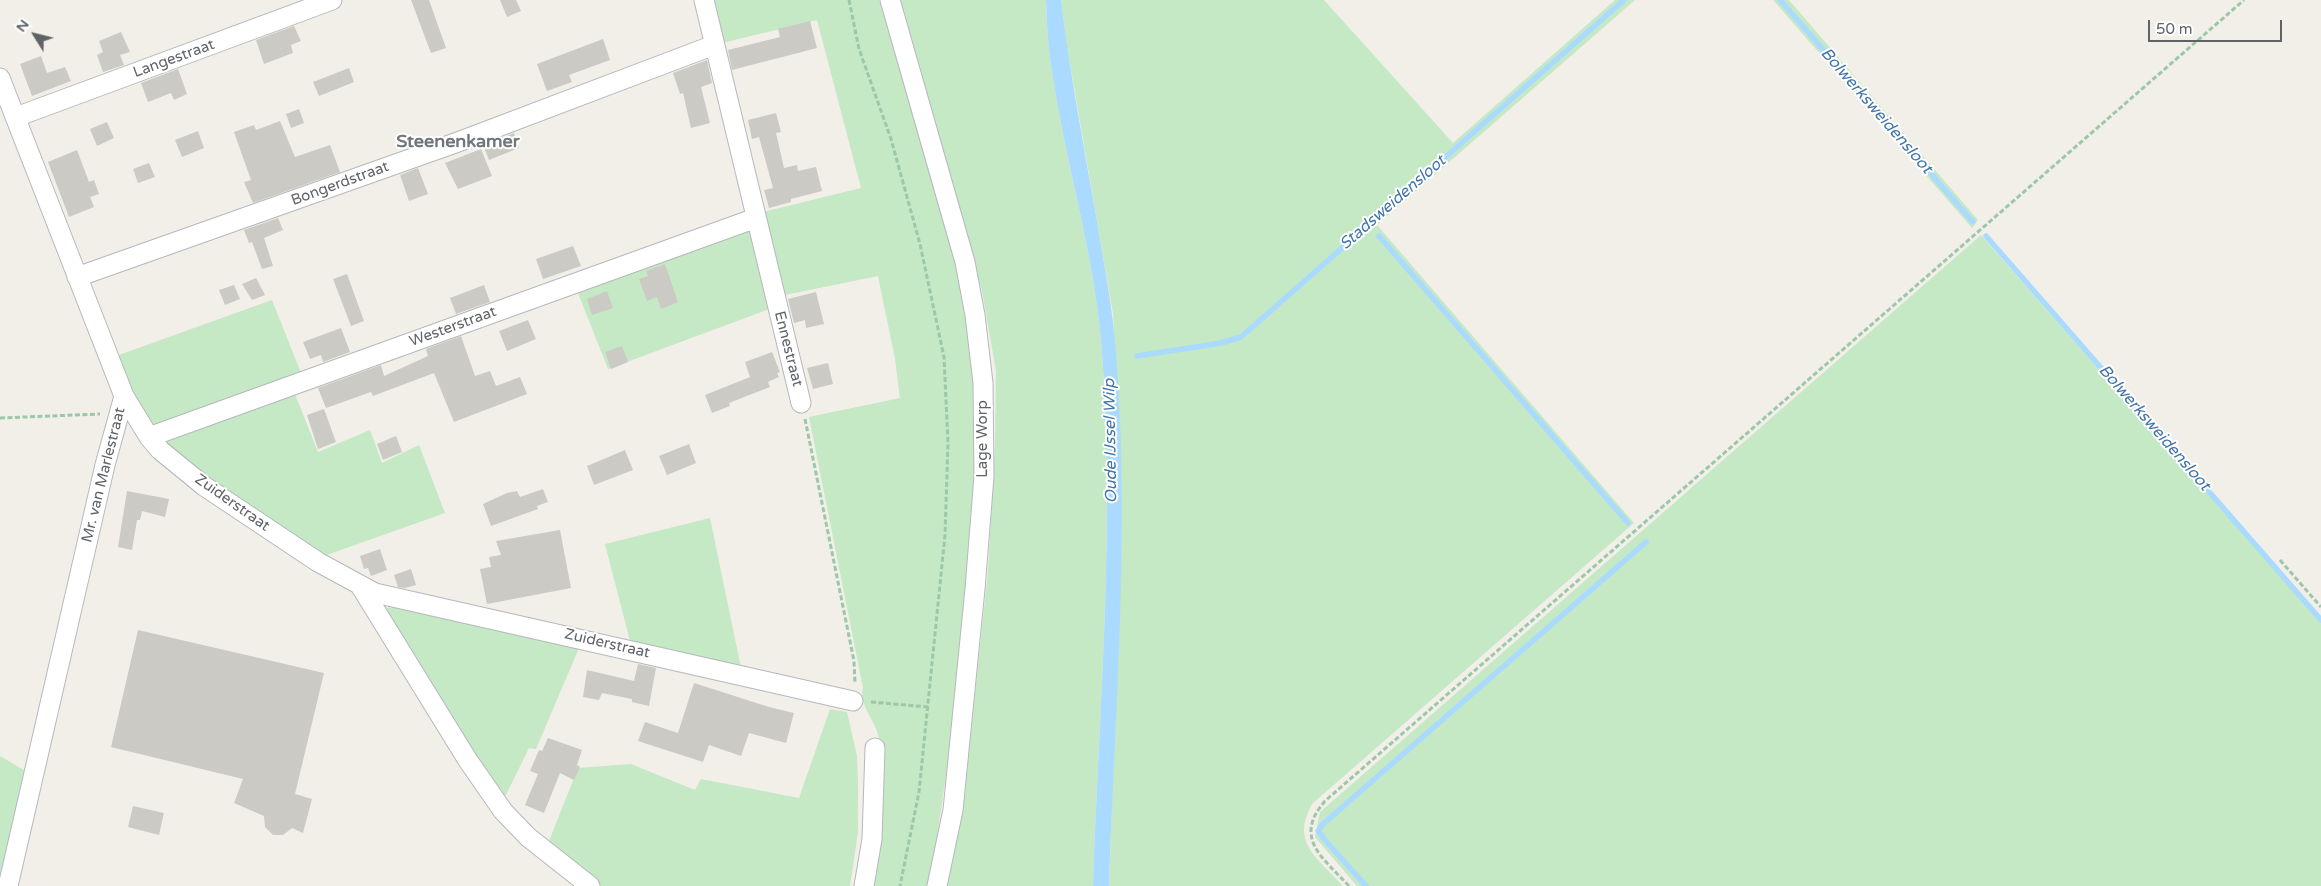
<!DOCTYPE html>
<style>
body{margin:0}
#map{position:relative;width:2321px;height:886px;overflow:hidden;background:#f1efe8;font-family:"Varela Round",sans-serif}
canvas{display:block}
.north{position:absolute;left:10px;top:10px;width:50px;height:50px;-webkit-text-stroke:4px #fff;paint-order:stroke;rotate:306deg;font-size:14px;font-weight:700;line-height:20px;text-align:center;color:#5f6368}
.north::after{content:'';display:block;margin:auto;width:18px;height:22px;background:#5f6368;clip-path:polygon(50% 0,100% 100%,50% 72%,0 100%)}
.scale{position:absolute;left:2148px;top:20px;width:134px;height:22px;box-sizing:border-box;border:2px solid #5f6368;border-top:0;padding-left:6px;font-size:15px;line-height:18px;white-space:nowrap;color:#5f6368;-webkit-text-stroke:4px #fff;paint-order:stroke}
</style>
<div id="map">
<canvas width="2321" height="886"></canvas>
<div class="north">N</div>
<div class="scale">50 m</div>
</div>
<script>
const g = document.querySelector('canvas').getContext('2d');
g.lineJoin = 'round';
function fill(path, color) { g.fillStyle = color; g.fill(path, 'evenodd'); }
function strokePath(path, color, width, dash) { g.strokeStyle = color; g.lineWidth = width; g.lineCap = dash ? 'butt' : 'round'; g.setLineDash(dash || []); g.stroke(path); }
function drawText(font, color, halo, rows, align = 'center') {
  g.font = font + ' "Varela Round",sans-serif'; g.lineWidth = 4; g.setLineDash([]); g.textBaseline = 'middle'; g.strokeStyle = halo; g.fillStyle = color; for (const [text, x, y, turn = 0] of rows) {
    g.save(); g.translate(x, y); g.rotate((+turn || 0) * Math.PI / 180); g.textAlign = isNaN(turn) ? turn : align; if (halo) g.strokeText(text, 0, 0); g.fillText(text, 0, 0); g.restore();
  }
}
const green = new Path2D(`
 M 711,0 L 879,0 L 910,106 L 955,249 L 967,320 L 974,388 L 974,481 L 966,609 L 949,754 L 930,886 L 868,886 C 875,838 883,787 879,739 C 877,722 858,705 863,688 L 809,417 L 900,398 L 895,359 L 878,276 L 780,296 L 759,213 L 861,188 L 817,20 L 722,43 Z
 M 900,0 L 1046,0 C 1047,24 1048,48 1052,71 C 1065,161 1093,249 1101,340 C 1116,521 1099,705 1093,886 L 947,886 L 969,750 L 988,571 L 995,446 L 996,371 L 982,291 Z
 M 1061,0 L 1324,0 L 1453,143 L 1615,0 L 1635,0 L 1377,225 L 1634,523 L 1313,803 C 1289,842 1318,858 1343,886 L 1109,886 L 1119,601 L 1121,476 L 1113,314 L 1067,46 Z
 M 1773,0 L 1789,0 L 1978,220 L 1972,228 Z
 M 745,227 L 751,230 L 772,308 L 608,369 L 576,288 Z
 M 1981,235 L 2321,622 L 2321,886 L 1357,886 L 1315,837 L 1320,812 Z
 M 272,300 L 303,378 L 164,430 L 146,419 L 133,399 L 116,356 Z
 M 295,394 L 318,452 L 370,430 L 382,463 L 419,445 L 445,513 L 321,557 L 234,502 L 162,441 Z
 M 710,518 L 741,668 L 693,655 L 630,641 L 605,544 Z
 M 421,606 L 582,641 L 536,749 L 529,748 L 502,803 L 381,608 Z
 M 830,709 L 847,712 L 857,756 L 858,786 L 858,832 L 850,886 L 599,886 L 547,846 L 578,768 L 631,764 L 695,790 L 701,779 L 799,798 Z
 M 0,756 L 27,772 L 0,886 Z`);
const water = new Path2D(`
 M 1046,0 L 1061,0 C 1070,74 1084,147 1097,221 C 1104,265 1113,309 1116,354 C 1130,530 1115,709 1109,886 L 1093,886 C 1099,705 1116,521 1101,340 C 1093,249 1065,161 1052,71 C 1048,48 1047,24 1046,0 Z`);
const stream = new Path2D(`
 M 1780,0 L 1973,222
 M 1379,236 L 1628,523
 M 1986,236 L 2321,620
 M 1137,356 L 1221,343 L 1241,337 L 1624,0
 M 1366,886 L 1324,839 L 1318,831 L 1323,824 L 1646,542`);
const building = new Path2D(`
 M 411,0 L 429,0 L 446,48 L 431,53 Z
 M 500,0 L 516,0 L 521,11 L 507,17 Z
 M 810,21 L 817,48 L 732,70 L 728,50 L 780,37 L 778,29 Z
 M 294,26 L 301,41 L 291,45 L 293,53 L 264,64 L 256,40 Z
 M 121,32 L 130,52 L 120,55 L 124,65 L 103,72 L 97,55 L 103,52 L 99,41 Z
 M 603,39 L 610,60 L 569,75 L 572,82 L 547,91 L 537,64 Z
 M 41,56 L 47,73 L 65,67 L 71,81 L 32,96 L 20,64 Z
 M 707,60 L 712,83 L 701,87 L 710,123 L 691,128 L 683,93 L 680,94 L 673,73 Z
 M 349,68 L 354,82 L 319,96 L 313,82 Z
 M 178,69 L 187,94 L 174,100 L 171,93 L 148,102 L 141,83 Z
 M 299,109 L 304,123 L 291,128 L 286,114 Z
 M 776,113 L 781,132 L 776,133 L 784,168 L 797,165 L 798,171 L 816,167 L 822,191 L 791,199 L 791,202 L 769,208 L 764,190 L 773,188 L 759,137 L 752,139 L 748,120 Z
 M 280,121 L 295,157 L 330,145 L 340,172 L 253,203 L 244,182 L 251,180 L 234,132 L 254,125 L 256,130 Z
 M 107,122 L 114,138 L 97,146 L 90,129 Z
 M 198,131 L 204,148 L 182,157 L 175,140 Z
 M 514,133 L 519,148 L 489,160 L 483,145 Z
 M 481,149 L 492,176 L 458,189 L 445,163 Z
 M 77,150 L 89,182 L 94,180 L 99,194 L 90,197 L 94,207 L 69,217 L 48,162 Z
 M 149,163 L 155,177 L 138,183 L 133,169 Z
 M 418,168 L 428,194 L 409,201 L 400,175 Z
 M 278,218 L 283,230 L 264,238 L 273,266 L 262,269 L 252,242 L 249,243 L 244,230 Z
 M 573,246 L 581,266 L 543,279 L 536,259 Z
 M 665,264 L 678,302 L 661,309 L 657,297 L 647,301 L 639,279 L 648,276 L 646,271 Z
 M 347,274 L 364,321 L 351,326 L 333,279 Z
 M 256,278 L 265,295 L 252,300 L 242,284 Z
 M 234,285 L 240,299 L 225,305 L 219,290 Z
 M 484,285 L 490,302 L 456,314 L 450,298 Z
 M 607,291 L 613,308 L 592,315 L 587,299 Z
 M 816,292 L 824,324 L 806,328 L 805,320 L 794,323 L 788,299 Z
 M 528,320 L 536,339 L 507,351 L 499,331 Z
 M 341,328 L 350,352 L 323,362 L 321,355 L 310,359 L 303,342 Z
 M 461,336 L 475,376 L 490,371 L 496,386 L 520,377 L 527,394 L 454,422 L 434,373 L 373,396 L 371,392 L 326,408 L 318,388 L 381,365 L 384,376 L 428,356 L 426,349 Z
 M 622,346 L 628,362 L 611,369 L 605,352 Z
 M 772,352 L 780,372 L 777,373 L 779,377 L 768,382 L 770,387 L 729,403 L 730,406 L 712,413 L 705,395 L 750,377 L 745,362 Z
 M 828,363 L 833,384 L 813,389 L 807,368 Z
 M 324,409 L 336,442 L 318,449 L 307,415 Z
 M 396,436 L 402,452 L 383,460 L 377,444 Z
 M 689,444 L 696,463 L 667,475 L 659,456 Z
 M 625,450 L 633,470 L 594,485 L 587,466 Z
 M 543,489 L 548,502 L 537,506 L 538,509 L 491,526 L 483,504 L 507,493 L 517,491 L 520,497 Z
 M 127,491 L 169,499 L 165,517 L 142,511 L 140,520 L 137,520 L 132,550 L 118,547 Z
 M 560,530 L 571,588 L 487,604 L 480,569 L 491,567 L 489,557 L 501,555 L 496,541 Z
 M 380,549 L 387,570 L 371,576 L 368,568 L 364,569 L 360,556 Z
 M 411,569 L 416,585 L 405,588 L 398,587 L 394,575 Z
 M 138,630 L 324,673 L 295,794 L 312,799 L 303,833 L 292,828 L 283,835 L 273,835 L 265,827 L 264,816 L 234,803 L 243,779 L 111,747 Z
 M 638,664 L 656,668 L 649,706 L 632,702 L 632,699 L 602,693 L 599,700 L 583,697 L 587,670 L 634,681 Z
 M 694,683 L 769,707 L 794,713 L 786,743 L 749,733 L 741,756 L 709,745 L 703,762 L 638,741 L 645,722 L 678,733 Z
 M 548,738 L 582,750 L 577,765 L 580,767 L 574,780 L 560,773 L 544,813 L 525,805 L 538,774 L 530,771 L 539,750 L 542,751 Z
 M 133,806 L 164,813 L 159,835 L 128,827 Z`);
const path = new Path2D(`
 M 849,0 L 859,49 L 891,139 L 920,244 L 944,357 L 948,443 L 945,535 L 919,792 L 900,886
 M 0,418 L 100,414
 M 805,419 L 854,661 L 855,683
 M 2280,560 L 2321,607
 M 871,702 L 928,707
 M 1349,886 C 1322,857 1293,838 1325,801 L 2244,0`);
const street = new Path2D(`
 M 704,0 L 801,403
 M 890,0 L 965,262 L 975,315 L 983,383 L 984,476 L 975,589 L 953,810 L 937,886
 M 0,78 L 124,396 L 149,437 L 160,450 L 204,486 L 318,562 L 375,593 L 853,701
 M 16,117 L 332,0
 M 77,277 L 458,142 L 714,45
 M 149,437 L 756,218
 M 361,587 L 467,759 L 503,811 L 528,837 L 590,886
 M 8,886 L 105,465 L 124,396
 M 864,886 L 872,839 L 875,748`);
const streetNames = [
 ["Langestraat",174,59,-20],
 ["Bongerdstraat",340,184,-20],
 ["Westerstraat",453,327,-20],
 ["Ennestraat",788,349,76],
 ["Lage Worp",983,439,-90],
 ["Mr. van Marlestraat",104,475,-76],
 ["Zuiderstraat",232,503,35],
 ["Zuiderstraat",607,644,13]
];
const waterNames = [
 ["Bolwerksweidensloot",1876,111,49],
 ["Stadsweidensloot",1393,203,-41],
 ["Bolwerksweidensloot",2154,428,49],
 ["Oude IJssel Wilp",1111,441,-91]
];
const quarterNames = [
 ["Steenenkamer",458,142]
];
fill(green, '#c5e8c5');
fill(water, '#aadaff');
strokePath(stream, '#aadaff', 5.5);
fill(building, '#cccac5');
strokePath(street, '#b5b8bc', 21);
strokePath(path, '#9cc7a9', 3, [5, 2.5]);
strokePath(street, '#fff', 19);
drawText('15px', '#5f6368', '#fff', streetNames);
drawText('italic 16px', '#4174aa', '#fff', waterNames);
drawText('bold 18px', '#70757a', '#fff', quarterNames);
</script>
